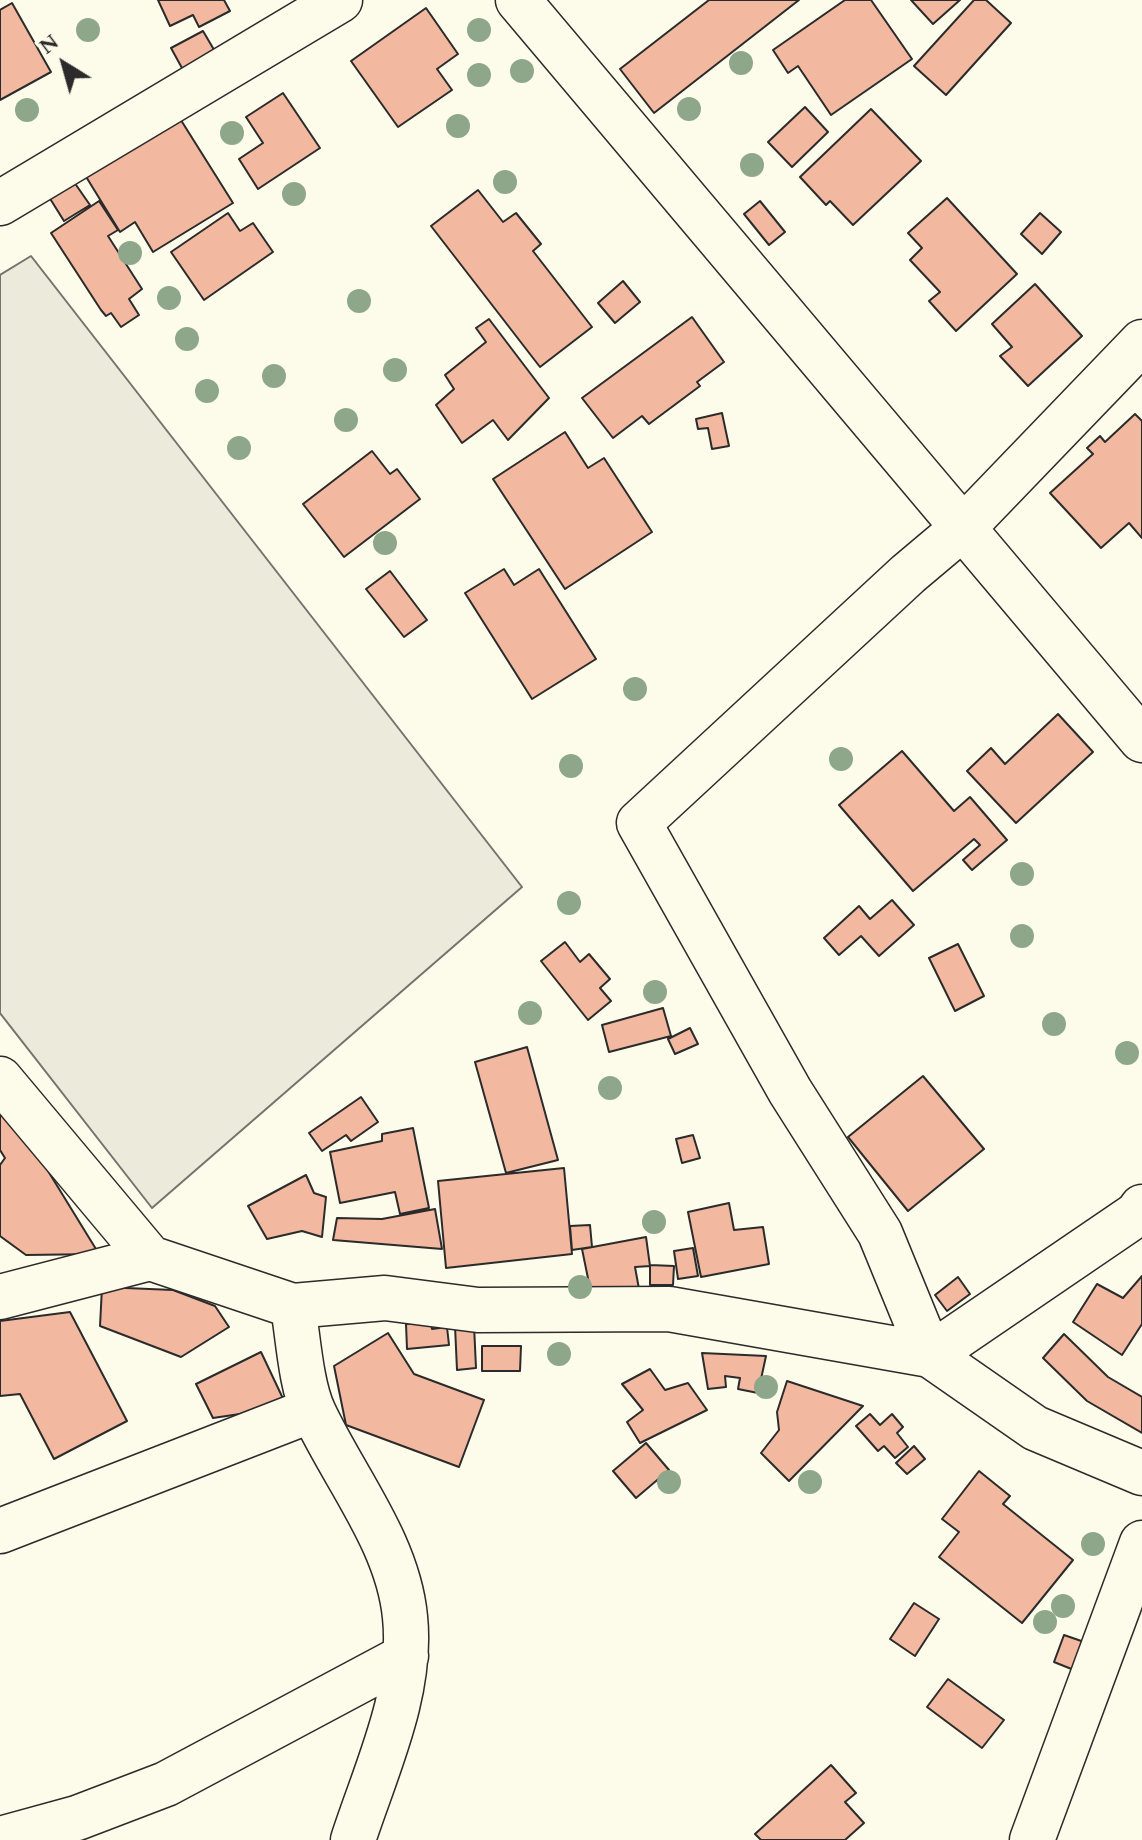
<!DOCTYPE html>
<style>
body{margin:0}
#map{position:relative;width:1142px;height:1840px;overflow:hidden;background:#fdfbea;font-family:Spectral,serif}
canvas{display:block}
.north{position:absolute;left:24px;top:24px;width:80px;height:80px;-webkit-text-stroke:6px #fdfbea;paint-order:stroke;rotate:323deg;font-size:22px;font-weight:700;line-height:32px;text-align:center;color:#2b2b2b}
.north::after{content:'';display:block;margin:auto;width:28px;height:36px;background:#2b2b2b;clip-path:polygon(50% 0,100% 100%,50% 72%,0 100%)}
</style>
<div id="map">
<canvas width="1142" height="1840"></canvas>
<div class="north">N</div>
</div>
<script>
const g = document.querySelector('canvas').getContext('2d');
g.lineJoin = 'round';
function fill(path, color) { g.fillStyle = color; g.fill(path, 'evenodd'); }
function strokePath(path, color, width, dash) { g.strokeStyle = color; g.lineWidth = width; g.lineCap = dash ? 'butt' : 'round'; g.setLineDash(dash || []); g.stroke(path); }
const green = new Path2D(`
 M 31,256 L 522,887 L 152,1208 L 0,1013 L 0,275 Z`);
const building = new Path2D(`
 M 158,0 L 224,0 L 230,11 L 199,27 L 193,15 L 170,26 Z
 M 709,0 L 799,0 L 654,113 L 620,69 Z
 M 845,0 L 871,0 L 912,59 L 831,115 L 798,66 L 788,73 L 773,50 Z
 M 911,0 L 960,0 L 933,24 Z
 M 974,0 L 986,0 L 1011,23 L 946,95 L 914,66 Z
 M 12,3 L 51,72 L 0,100 L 0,10 Z
 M 426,8 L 458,54 L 437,69 L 452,90 L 398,127 L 351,61 Z
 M 203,31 L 220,60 L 188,79 L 171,48 Z
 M 283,93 L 320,148 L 258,189 L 239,159 L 263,143 L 246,117 Z
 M 805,107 L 828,132 L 792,167 L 768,142 Z
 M 871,109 L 921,161 L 853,225 L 830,201 L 826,205 L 800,177 Z
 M 179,117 L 233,203 L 153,252 L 135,222 L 120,232 L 85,175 Z
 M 74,182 L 90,205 L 64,221 L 49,197 Z
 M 478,190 L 503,222 L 516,213 L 541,244 L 533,251 L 592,327 L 540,367 L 431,226 Z
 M 947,198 L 1017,274 L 956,331 L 929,301 L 940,292 L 910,260 L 922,248 L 908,233 Z
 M 99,201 L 118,230 L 108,236 L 142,289 L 129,299 L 139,315 L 121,327 L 111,313 L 106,316 L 101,310 L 51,233 Z
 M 760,201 L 785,232 L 769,245 L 744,214 Z
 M 228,213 L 240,231 L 253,223 L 273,252 L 204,300 L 171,252 Z
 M 1040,213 L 1061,232 L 1042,254 L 1021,234 Z
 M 623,281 L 640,302 L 615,323 L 598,303 Z
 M 1035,284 L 1082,336 L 1028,386 L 1000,356 L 1012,347 L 992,324 Z
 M 692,317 L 724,362 L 697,382 L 700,386 L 649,424 L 642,416 L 613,438 L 582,398 Z
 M 489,319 L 549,398 L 508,440 L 493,420 L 462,443 L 436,405 L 454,389 L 445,375 L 486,342 L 476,328 Z
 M 722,413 L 729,446 L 712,449 L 708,428 L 698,429 L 696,419 Z
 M 1135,414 L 1142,421 L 1142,538 L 1129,523 L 1101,548 L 1050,493 L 1093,454 L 1087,448 L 1100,436 L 1105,442 Z
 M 565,432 L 588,468 L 604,458 L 652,532 L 565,589 L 493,479 Z
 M 372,451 L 390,474 L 397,469 L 420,499 L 344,557 L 303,504 Z
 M 504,569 L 514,585 L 539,569 L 596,659 L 532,699 L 465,593 Z
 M 390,571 L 427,620 L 404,637 L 366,589 Z
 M 1058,714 L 1093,752 L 1016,823 L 967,771 L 991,748 L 1005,764 Z
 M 902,751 L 954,811 L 970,797 L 1007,840 L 972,870 L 963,860 L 980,845 L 974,839 L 913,891 L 839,805 Z
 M 892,900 L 914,925 L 879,956 L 861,936 L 839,955 L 824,938 L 859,906 L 870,919 Z
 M 565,942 L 580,962 L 589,954 L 610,979 L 600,988 L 611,1001 L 588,1020 L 541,961 Z
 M 958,944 L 984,996 L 955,1011 L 929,958 Z
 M 663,1008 L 671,1036 L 609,1052 L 602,1025 Z
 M 690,1028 L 698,1044 L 675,1054 L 668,1039 Z
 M 527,1047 L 558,1160 L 506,1173 L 475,1062 Z
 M 923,1076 L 984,1149 L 908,1211 L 848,1137 Z
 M 0,1096 L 2,1096 L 99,1254 L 26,1255 L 0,1236 L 0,1165 L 5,1158 L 0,1150 Z
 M 361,1097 L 378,1122 L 351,1141 L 346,1135 L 322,1151 L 309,1133 Z
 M 413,1128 L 429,1208 L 400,1214 L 395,1192 L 340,1203 L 330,1152 L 382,1141 L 382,1134 Z
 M 693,1135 L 700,1158 L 682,1163 L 676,1139 Z
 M 564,1168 L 572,1254 L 446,1268 L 438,1181 Z
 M 306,1175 L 314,1193 L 326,1197 L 322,1237 L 302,1231 L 267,1239 L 248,1206 Z
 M 729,1203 L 734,1230 L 763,1227 L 769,1264 L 701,1277 L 688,1212 Z
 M 435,1209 L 442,1249 L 333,1240 L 337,1218 L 382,1219 Z
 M 590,1225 L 592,1247 L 572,1250 L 570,1226 Z
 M 646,1237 L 650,1266 L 635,1267 L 639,1289 L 592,1298 L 582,1249 Z
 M 693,1248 L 698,1276 L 678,1279 L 674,1251 Z
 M 650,1265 L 674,1266 L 673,1285 L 650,1285 Z
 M 1142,1276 L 1142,1324 L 1122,1355 L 1073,1322 L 1097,1284 L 1123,1298 Z
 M 958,1277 L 970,1294 L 947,1311 L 935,1295 Z
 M 102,1287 L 173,1290 L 215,1306 L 229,1327 L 181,1357 L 100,1326 Z
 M 70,1312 L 127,1421 L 54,1459 L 20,1394 L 0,1396 L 0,1321 Z
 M 431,1321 L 432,1329 L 447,1327 L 449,1345 L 407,1349 L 406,1324 Z
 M 474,1325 L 476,1368 L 457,1370 L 455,1326 Z
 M 388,1333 L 414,1374 L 484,1400 L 459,1467 L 346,1425 L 334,1366 Z
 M 1064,1334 L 1108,1377 L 1142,1397 L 1142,1433 L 1087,1401 L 1043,1358 Z
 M 482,1346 L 521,1346 L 520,1371 L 482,1371 Z
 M 261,1352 L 287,1407 L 213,1418 L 196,1384 Z
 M 702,1353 L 766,1356 L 758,1393 L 738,1389 L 740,1378 L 725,1376 L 726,1387 L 708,1389 Z
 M 650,1369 L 665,1390 L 688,1383 L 707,1410 L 640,1443 L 627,1422 L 643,1410 L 622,1384 Z
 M 787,1381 L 863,1406 L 789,1481 L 761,1453 L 779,1430 L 777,1412 Z
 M 870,1414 L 880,1425 L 892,1414 L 903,1427 L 897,1433 L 908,1447 L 895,1458 L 884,1446 L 878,1451 L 856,1426 Z
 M 646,1443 L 669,1470 L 636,1498 L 613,1471 Z
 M 914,1446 L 925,1459 L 907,1474 L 896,1463 Z
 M 979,1471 L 1010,1496 L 1003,1504 L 1073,1560 L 1022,1623 L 939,1557 L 959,1532 L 942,1519 Z
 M 914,1603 L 939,1619 L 915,1656 L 890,1639 Z
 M 1064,1635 L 1090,1644 L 1079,1672 L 1054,1662 Z
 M 948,1679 L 1004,1720 L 982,1748 L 927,1707 Z
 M 831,1765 L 856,1793 L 845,1802 L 864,1823 L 845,1840 L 761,1840 L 755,1834 Z`);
const minor = new Path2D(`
 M 518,0 L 1142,740
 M 0,203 L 340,0
 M 1142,342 L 965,526 L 908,574 L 639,823 L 790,1091 L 880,1233 L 930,1355 L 1137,1214 L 1142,1207
 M 0,1079 L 150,1258 L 293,1306 L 385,1298 L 478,1310 L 669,1309 L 930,1355 L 1035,1428 L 1142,1473
 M 0,1297 L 150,1258
 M 293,1306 C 298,1337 301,1386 314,1413 C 345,1479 398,1543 405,1617 C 413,1693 376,1769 353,1840
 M 0,1531 L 312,1410
 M 0,1839 L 77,1818 L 166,1784 L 406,1656
 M 1032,1840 L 1142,1543`);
const trees = [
 [88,30],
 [479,30],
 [741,63],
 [522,71],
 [479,75],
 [689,109],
 [27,110],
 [458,126],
 [232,133],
 [752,165],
 [505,182],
 [294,194],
 [130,253],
 [169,298],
 [359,301],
 [187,339],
 [395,370],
 [274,376],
 [207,391],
 [346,420],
 [239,448],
 [385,543],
 [635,689],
 [841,759],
 [571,766],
 [1022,874],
 [569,903],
 [1022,936],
 [655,992],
 [530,1013],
 [1054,1024],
 [1127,1053],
 [610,1088],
 [654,1222],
 [580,1287],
 [559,1354],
 [766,1387],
 [669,1482],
 [810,1482],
 [1093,1544],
 [1063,1606],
 [1045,1622]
];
fill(green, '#ecebdb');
strokePath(green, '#74746e', 2);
fill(building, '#f2b8a0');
strokePath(building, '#2b2b2b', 2);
strokePath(minor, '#2b2b2b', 47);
strokePath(minor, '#fdfbea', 44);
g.fillStyle = '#8ea78a';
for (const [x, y] of trees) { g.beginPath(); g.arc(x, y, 12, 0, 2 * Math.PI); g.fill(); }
</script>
